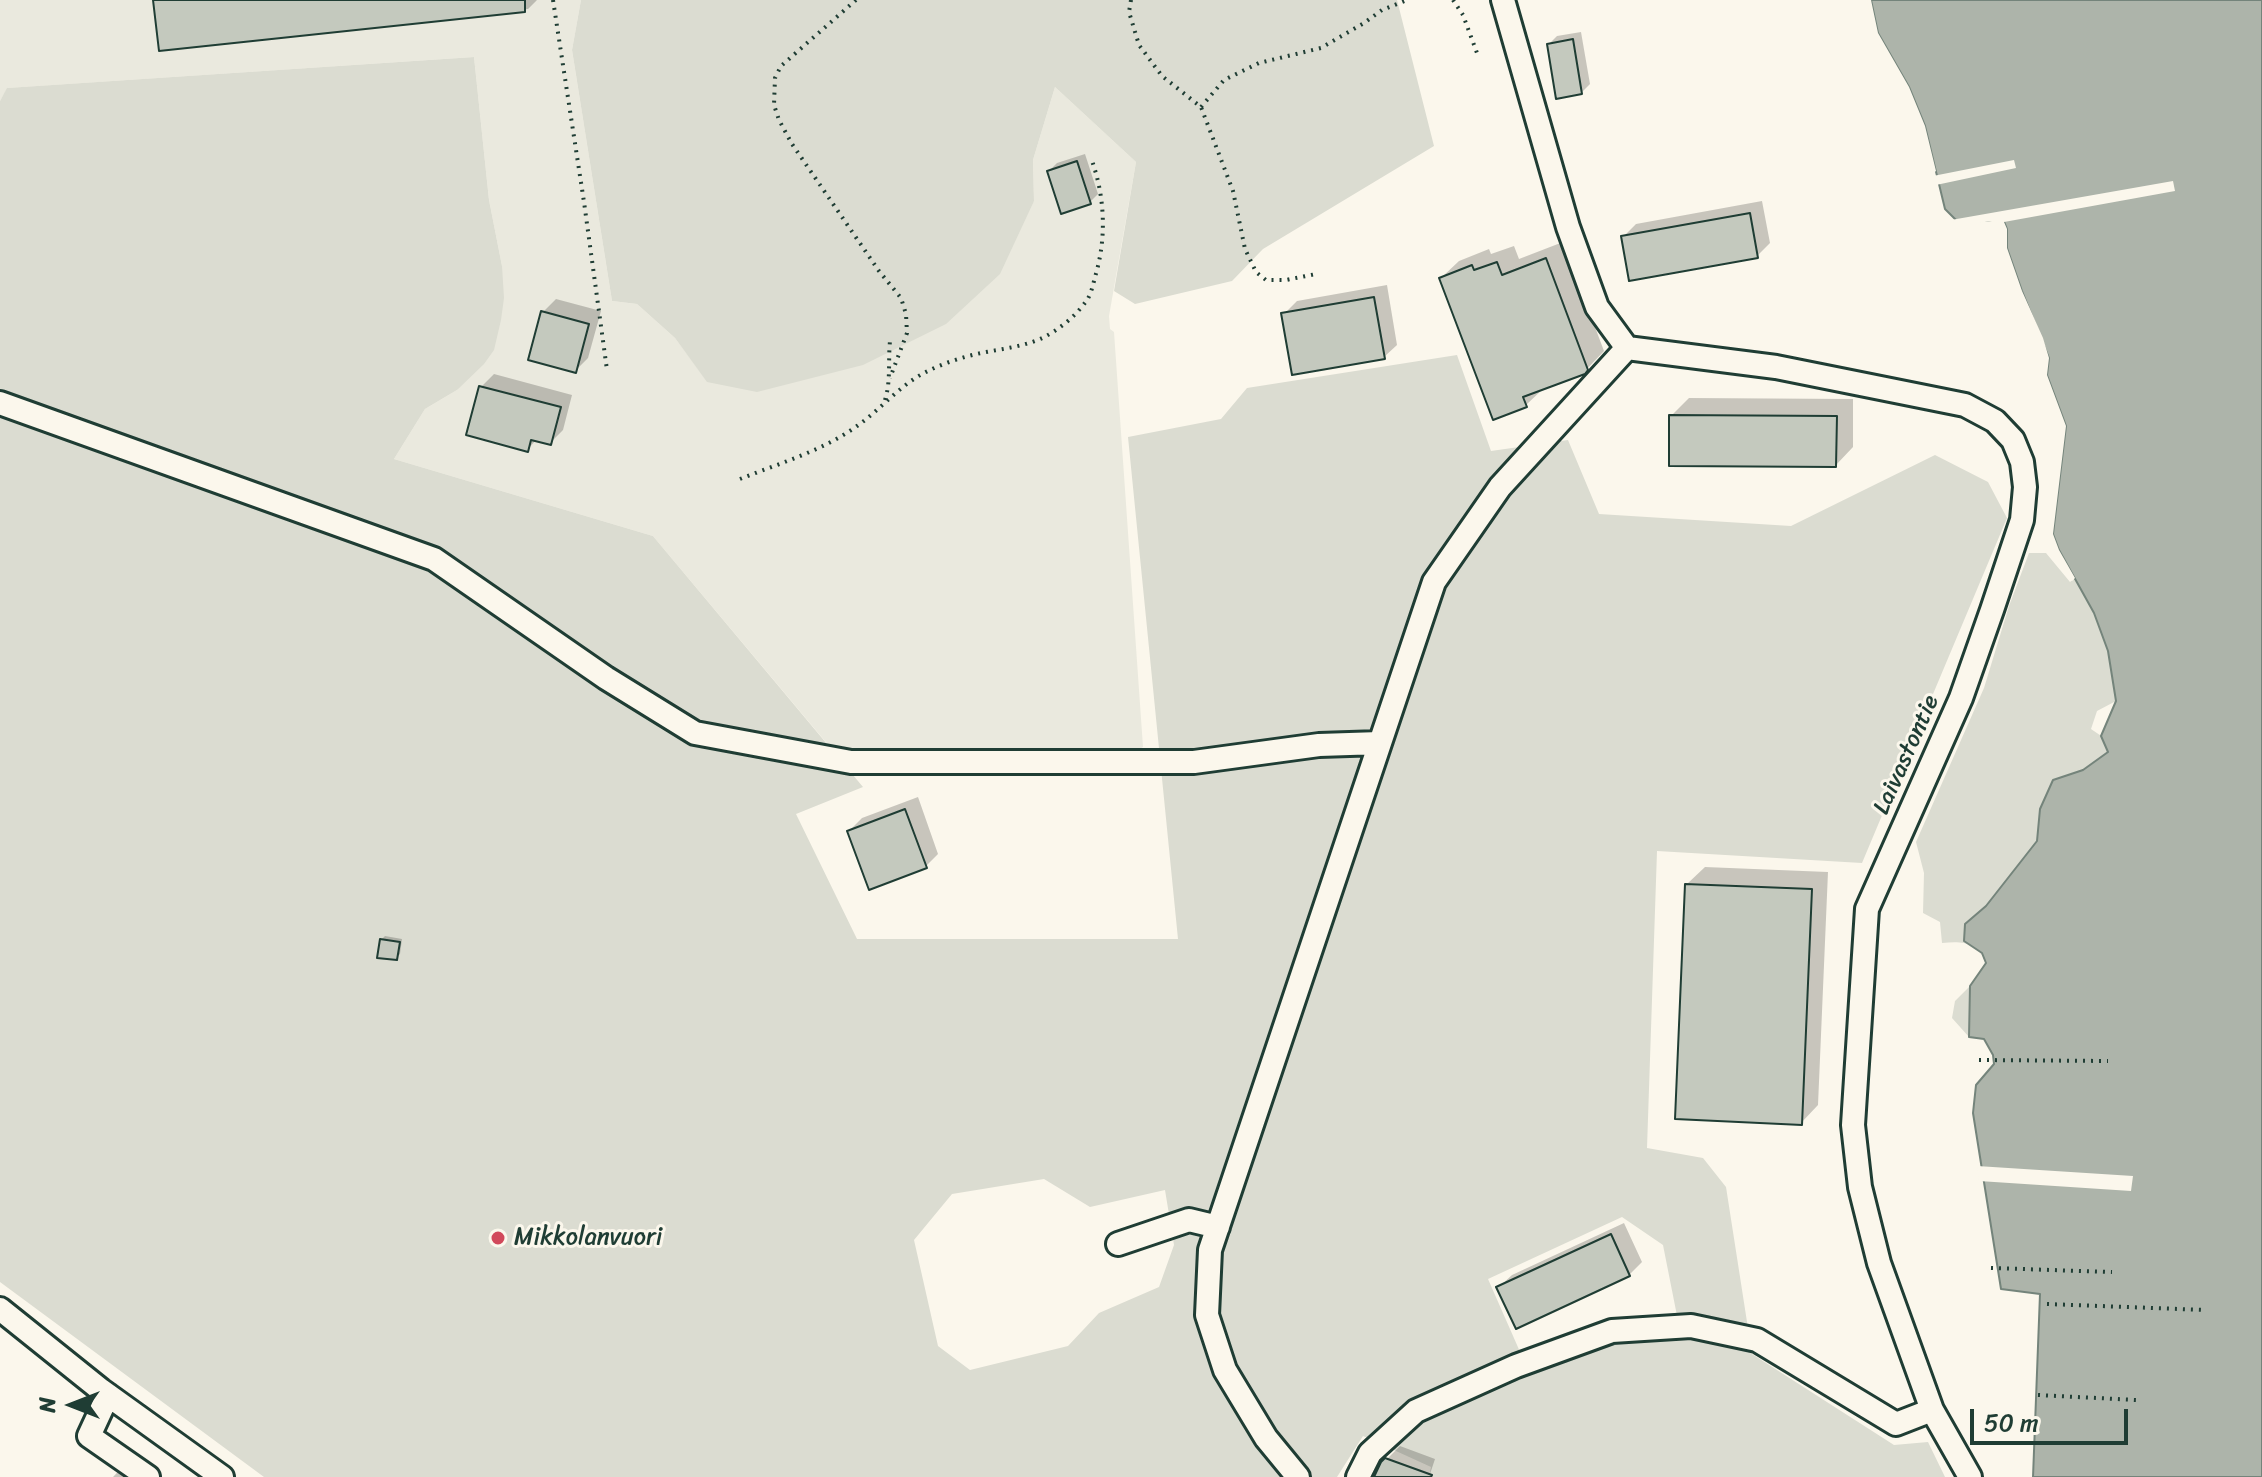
<!DOCTYPE html>
<style>
body{margin:0}
#map{position:relative;width:2262px;height:1477px;overflow:hidden;background:#fbf7ec;font-family:Sriracha,sans-serif}
canvas{display:block}
.north{position:absolute;left:32px;top:1365px;width:80px;height:80px;-webkit-text-stroke:6px #fbf7ec;paint-order:stroke;rotate:270deg;font-size:22px;font-weight:700;line-height:32px;text-align:center;color:#1f3d34}
.north::after{content:'';display:block;margin:auto;width:28px;height:36px;background:#1f3d34;clip-path:polygon(50% 0,100% 100%,50% 72%,0 100%)}
.scale{position:absolute;left:1970px;top:1409px;width:158px;height:36px;box-sizing:border-box;border:4px solid #1f3d34;border-top:0;padding-left:10px;font-size:24px;line-height:28px;white-space:nowrap;color:#1f3d34;-webkit-text-stroke:6px #fbf7ec;paint-order:stroke}
</style>
<div id="map">
<canvas width="2262" height="1477"></canvas>
<div class="north">N</div>
<div class="scale">50 m</div>
</div>
<script>
const g = document.querySelector('canvas').getContext('2d');
g.lineJoin = 'round';
function fill(path, color) { g.fillStyle = color; g.fill(path, 'evenodd'); }
function strokePath(path, color, width, dash) { g.strokeStyle = color; g.lineWidth = width; g.lineCap = dash ? 'butt' : 'round'; g.setLineDash(dash || []); g.stroke(path); }
function drawText(font, color, halo, rows, align = 'center') {
  g.font = font + ' Sriracha,sans-serif'; g.lineWidth = 6; g.setLineDash([]); g.textBaseline = 'middle'; g.strokeStyle = halo; g.fillStyle = color; for (const [text, x, y, turn = 0] of rows) {
    g.save(); g.translate(x, y); g.rotate((+turn || 0) * Math.PI / 180); g.textAlign = isNaN(turn) ? turn : align; if (halo) g.strokeText(text, 0, 0); g.fillText(text, 0, 0); g.restore();
  }
}
const built = new Path2D(`
 M 0,0 L 581,0 L 572,50 L 612,301 L 637,304 L 675,338 L 708,382 L 1034,201 L 1033,160 L 1055,87 L 1136,162 L 1109,316 L 1110,329 L 1114,332 L 1143,747 L 1138,750 L 851,756 L 835,753 L 653,536 L 394,459 L 425,409 L 457,390 L 502,266 L 489,200 L 474,57 L 8,88 L 0,101 Z`);
const green = new Path2D(`
 M 581,0 L 1397,0 L 1434,146 L 1263,249 L 1232,281 L 1135,304 L 1114,291 L 1136,162 L 1055,87 L 1033,160 L 1034,201 L 1000,274 L 946,324 L 863,365 L 757,392 L 707,382 L 675,338 L 637,304 L 612,301 L 572,50 Z
 M 474,57 L 489,200 L 502,266 L 504,298 L 501,320 L 494,350 L 484,364 L 457,390 L 425,409 L 394,459 L 653,536 L 863,787 L 796,814 L 857,939 L 1178,939 L 1128,437 L 1221,419 L 1247,388 L 1457,355 L 1491,451 L 1568,440 L 1599,514 L 1791,526 L 1935,455 L 1988,482 L 2007,518 L 1862,863 L 1657,851 L 1647,1148 L 1703,1158 L 1726,1187 L 1752,1354 L 1894,1445 L 1928,1442 L 1945,1477 L 1429,1477 L 1431,1467 L 1363,1436 L 1337,1477 L 264,1477 L 0,1282 L 0,101 L 7,88 ZM 1044,1179 L 1090,1207 L 1165,1190 L 1174,1245 L 1159,1287 L 1099,1313 L 1068,1346 L 970,1370 L 938,1346 L 914,1240 L 952,1194 ZM 1622,1217 L 1663,1245 L 1681,1336 L 1624,1339 L 1528,1370 L 1488,1279 Z
 M 2057,296 L 2160,701 L 2116,701 L 2097,711 L 2091,729 L 2113,744 L 2021,1041 L 1976,1085 L 1994,1064 L 1993,1055 L 1984,1039 L 1969,1037 L 1952,1018 L 1955,1001 L 1970,986 L 1986,962 C 1976,942 1963,941 1942,943 L 1940,922 L 1923,913 L 1924,873 L 1916,842 L 1984,688 L 2009,606 L 2029,553 L 2046,553 L 2070,582 L 2075,578 Z`);
const water = new Path2D(`
 M 1871,0 L 2262,0 L 2262,1477 L 2033,1477 L 2040,1294 L 2001,1289 L 1973,1113 L 1976,1085 L 1994,1064 L 1993,1055 L 1984,1039 L 1969,1037 L 1970,986 L 1986,963 L 1982,953 L 1964,941 L 1965,924 L 1986,906 L 2037,841 L 2040,809 L 2053,780 L 2083,770 L 2108,752 L 2101,736 L 2116,701 L 2108,651 L 2094,613 L 2059,550 L 2053,534 L 2066,426 L 2047,375 L 2049,358 L 2022,291 L 2007,248 L 2007,229 L 2003,219 L 1959,223 L 1945,209 L 1925,126 L 1909,87 L 1878,33 Z`);
const pier = new Path2D(`
 M 1867,0 L 1871,0 L 1878,33 L 1909,87 L 1925,126 L 1936,171 L 1932,174 L 1922,128 L 1905,88 L 1874,35 Z
 M 2014,160 L 2016,168 L 1936,185 L 1933,176 Z
 M 2173,181 L 2175,191 L 2004,222 L 2007,229 L 2007,248 L 2022,291 L 2043,338 L 2049,358 L 2047,375 L 2066,426 L 2053,534 L 2059,550 L 2075,578 L 2072,581 L 2055,552 L 2049,535 L 2062,427 L 2043,376 L 2045,358 L 2040,340 L 2018,293 L 2003,249 L 2003,230 L 2000,223 L 1990,221 L 1959,227 L 1951,220 Z
 M 1977,1166 L 2133,1176 L 2131,1191 L 1979,1181 Z`);
const shadow = new Path2D(`
 M 155,0 L 537,0 L 528,9 L 160,49 Z
 M 1581,32 L 1590,84 L 1581,93 L 1549,44 L 1557,36 Z
 M 1085,154 L 1098,194 L 1090,202 L 1049,171 L 1057,163 Z
 M 1762,201 L 1770,243 L 1757,256 L 1623,237 L 1636,224 Z
 M 1563,242 L 1604,351 L 1584,372 L 1544,388 L 1526,405 L 1441,278 L 1459,261 L 1489,249 L 1491,254 L 1514,246 L 1519,259 Z
 M 1387,285 L 1397,345 L 1384,357 L 1284,314 L 1297,301 Z
 M 556,299 L 601,311 L 588,358 L 575,371 L 543,312 Z
 M 494,374 L 572,395 L 563,430 L 550,443 L 537,439 L 527,450 L 481,387 Z
 M 1689,398 L 1853,399 L 1853,447 L 1836,465 L 1671,416 Z
 M 918,797 L 938,854 L 926,866 L 849,831 L 862,818 Z
 M 1705,867 L 1828,872 L 1818,1105 L 1801,1123 L 1687,884 Z
 M 385,936 L 402,939 L 400,954 L 396,958 L 381,940 Z
 M 1624,1223 L 1642,1262 L 1629,1275 L 1499,1287 L 1512,1275 Z
 M 1400,1446 L 1435,1459 L 1429,1477 L 1378,1477 L 1383,1463 Z
 M 132,1457 L 161,1477 L 113,1477 Z`);
const building = new Path2D(`
 M 153,0 L 525,0 L 525,12 L 159,51 Z
 M 1573,39 L 1582,94 L 1556,99 L 1547,44 Z
 M 1077,161 L 1091,204 L 1061,214 L 1047,171 Z
 M 1750,213 L 1758,258 L 1629,281 L 1621,236 Z
 M 1546,258 L 1588,370 L 1585,374 L 1523,397 L 1527,407 L 1493,420 L 1439,278 L 1472,265 L 1474,270 L 1497,262 L 1502,275 Z
 M 1374,297 L 1385,359 L 1292,375 L 1281,313 Z
 M 541,311 L 589,324 L 576,373 L 528,360 Z
 M 479,386 L 561,407 L 551,445 L 531,440 L 528,452 L 466,435 Z
 M 1669,415 L 1837,416 L 1836,467 L 1669,466 Z
 M 905,809 L 927,868 L 869,890 L 847,831 Z
 M 1685,884 L 1812,889 L 1802,1125 L 1675,1119 Z
 M 380,939 L 400,942 L 397,960 L 377,958 Z
 M 1611,1234 L 1630,1276 L 1516,1329 L 1496,1287 Z
 M 1385,1458 L 1432,1475 L 1431,1477 L 1374,1477 L 1381,1462 Z`);
const path = new Path2D(`
 M 553,0 L 584,202 L 607,370
 M 856,0 L 781,66 L 775,78 L 774,105 L 779,120 L 792,144 L 879,271 L 901,298 L 906,314 L 907,333 L 890,378
 M 1131,0 L 1129,12 L 1139,45 L 1162,76 L 1201,107 L 1233,191 L 1245,249 L 1256,272 L 1266,280 L 1286,280 L 1316,274
 M 1453,0 L 1463,15 L 1477,53
 M 1201,107 L 1224,80 L 1259,63 L 1321,48 L 1364,23 L 1382,10 L 1407,0
 M 885,400 C 891,381 888,361 890,341
 M 740,479 C 780,463 822,451 857,426 C 880,410 899,386 924,373 C 941,364 962,357 981,353 C 1001,349 1021,347 1040,339 C 1058,331 1076,316 1087,300 C 1091,294 1093,285 1095,277 C 1107,238 1105,196 1091,158
 M 1979,1060 L 2108,1061
 M 1991,1268 L 2112,1272
 M 2047,1304 L 2206,1310
 M 2038,1395 L 2136,1400`);
const minor = new Path2D(`
 M 1503,0 L 1568,227 L 1597,307 L 1627,348
 M 1627,348 L 1776,367 L 1965,405 L 1995,421 L 2013,440 L 2022,462 L 2025,487 L 2022,520 L 1992,610 L 1961,698 L 1867,909 L 1853,1125 L 1860,1187 L 1879,1263 L 1932,1410 L 1970,1477
 M 0,403 L 434,559 L 606,678 L 695,733 L 851,762 L 1194,762 L 1319,745 L 1380,743
 M 1118,1244 L 1189,1220 L 1218,1227
 M 0,1309 L 101,1390 L 222,1477
 M 108,1395 L 89,1436 L 148,1477
 M 1298,1477 L 1266,1438 L 1225,1370 L 1207,1315 L 1210,1250 L 1434,582 L 1500,487 L 1627,348
 M 1358,1477 L 1370,1453 L 1416,1411 L 1516,1366 L 1612,1331 L 1691,1326 L 1757,1340 L 1896,1424 L 1932,1410`);
const markers = [
 [498,1238,8,"#d1495b"]
];
const streetNames = [
 ["Laivastontie",1907,755,-66]
];
const poiNames = [
 ["Mikkolanvuori",514,1238]
];
fill(built, '#eae9de');
fill(green, '#dbdcd1');
fill(water, '#adb4aa');
strokePath(water, '#74847b', 2);
fill(pier, '#fbf7ec');
fill(shadow, '#0003');
fill(building, '#c4c9be');
strokePath(building, '#1f3d34', 2);
strokePath(minor, '#1f3d34', 28);
strokePath(path, '#1f3d34', 4, [2, 6]);
strokePath(minor, '#fbf7ec', 22);
for (const [x, y, r, color] of markers) { const dot = new Path2D(); dot.arc(x, y, r, 0, 2 * Math.PI); g.fillStyle = color; g.fill(dot); strokePath(dot, '#fbf7ec', 3); }
drawText('24px', '#1f3d34', '#fbf7ec', streetNames);
drawText('24px', '#1f3d34', '#fbf7ec', poiNames, 'left');
</script>
